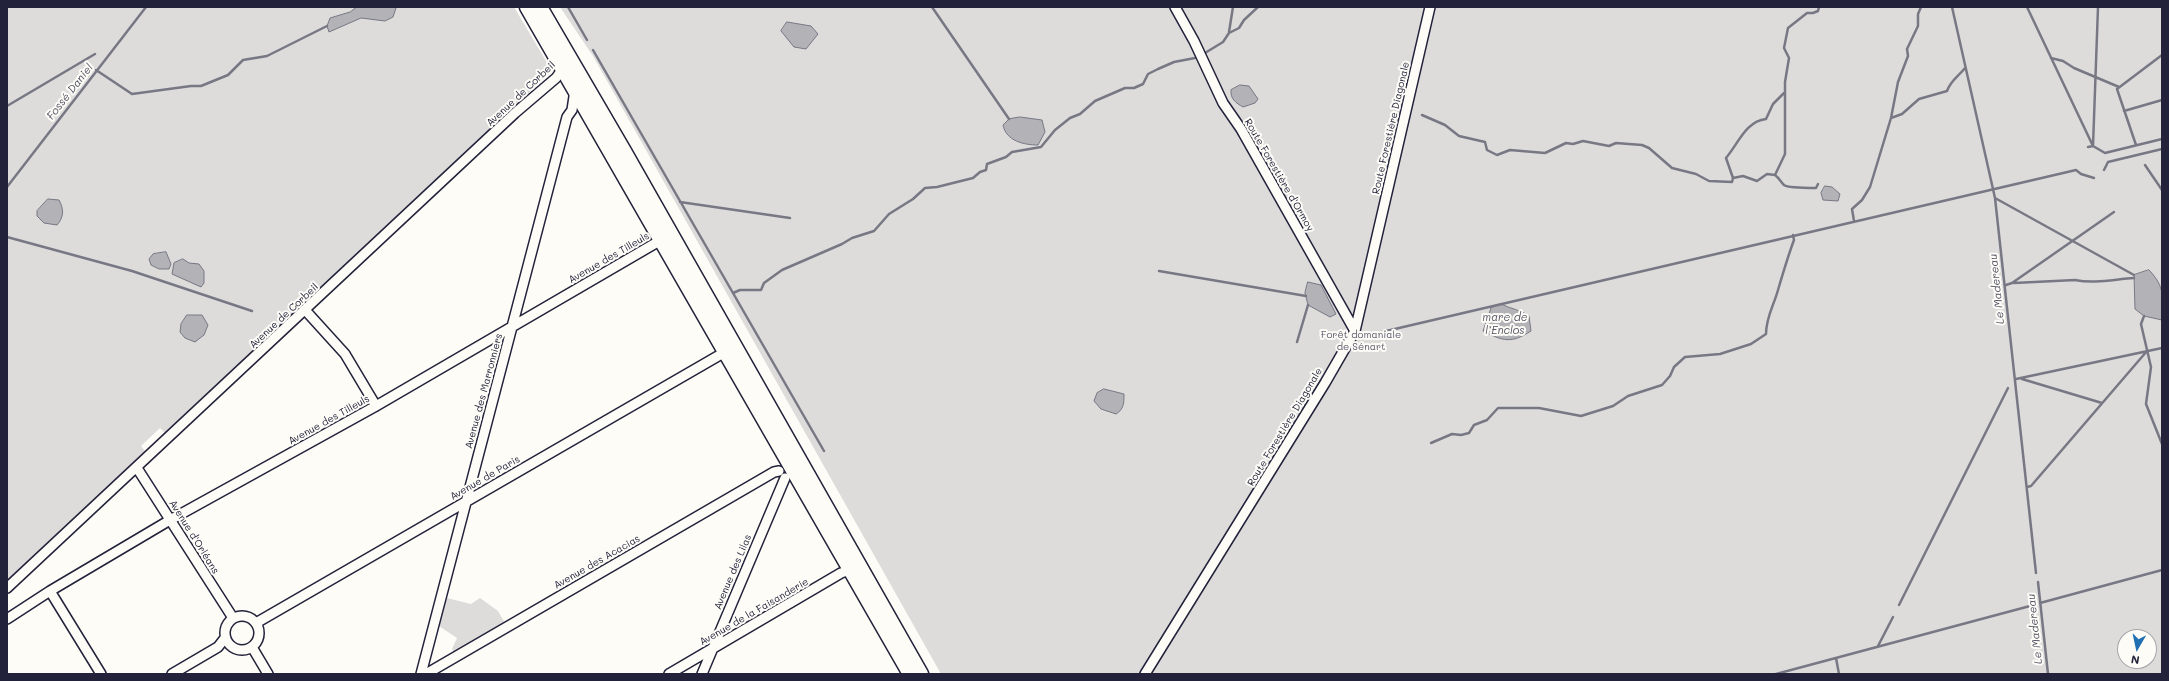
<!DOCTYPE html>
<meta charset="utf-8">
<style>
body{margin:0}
#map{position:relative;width:2169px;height:681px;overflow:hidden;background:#fdfcf7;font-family:Mali,sans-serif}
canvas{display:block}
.frame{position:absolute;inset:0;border:8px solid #22223b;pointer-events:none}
.north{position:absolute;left:2117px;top:629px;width:40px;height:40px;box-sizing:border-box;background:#fdfcf7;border:1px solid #a5a5ac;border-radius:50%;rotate:189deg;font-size:11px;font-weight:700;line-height:16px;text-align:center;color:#22223b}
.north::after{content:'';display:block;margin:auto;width:14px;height:18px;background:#1f6fb2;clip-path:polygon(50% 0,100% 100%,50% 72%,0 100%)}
</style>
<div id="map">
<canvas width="2169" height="681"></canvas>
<div class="frame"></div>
<div class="north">N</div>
</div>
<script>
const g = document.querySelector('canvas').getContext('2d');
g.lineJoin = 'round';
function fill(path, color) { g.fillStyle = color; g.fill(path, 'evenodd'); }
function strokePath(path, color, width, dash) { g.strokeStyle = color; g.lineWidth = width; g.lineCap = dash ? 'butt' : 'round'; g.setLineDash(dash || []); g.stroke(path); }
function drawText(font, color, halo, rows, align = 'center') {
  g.font = font + ' Mali,sans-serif'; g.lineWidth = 4; g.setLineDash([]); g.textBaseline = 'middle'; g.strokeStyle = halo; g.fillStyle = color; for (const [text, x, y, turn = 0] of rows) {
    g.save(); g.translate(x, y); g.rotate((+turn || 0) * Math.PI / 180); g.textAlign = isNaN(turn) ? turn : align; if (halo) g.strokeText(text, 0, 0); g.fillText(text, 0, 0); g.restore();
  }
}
const green = new Path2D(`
 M 7,7 L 514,7 L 552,71 L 165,433 L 160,428 L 141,446 L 145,451 L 128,469 L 7,584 Z
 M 560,7 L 2162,7 L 2162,674 L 941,674 L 593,56 ZM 2125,637 L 2149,637 L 2149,661 L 2125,661 Z
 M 447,598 L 471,604 L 480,598 L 498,611 L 505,623 L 455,653 L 452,649 L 457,638 L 439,626 Z`);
const water = new Path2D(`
 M 357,7 L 395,7 L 396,8 L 393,17 L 385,21 L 361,18 L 329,32 L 327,26 L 330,18 L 350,12 Z
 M 787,22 L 811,26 L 818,34 L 806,49 L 794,47 L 781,31 Z
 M 1240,85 L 1249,86 L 1258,99 L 1255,103 L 1243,107 C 1236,103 1230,99 1231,90 Z
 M 1020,117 L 1042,120 L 1045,132 L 1038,145 C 1024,145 1006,141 1003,125 L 1009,119 Z
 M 1825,186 L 1832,187 L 1840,194 L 1838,201 L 1823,200 L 1821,193 Z
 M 48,199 L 59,200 C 64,209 64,217 57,225 L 44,223 L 37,216 L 37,211 Z
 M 166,252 L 171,264 L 169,269 L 159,269 L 151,265 L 149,259 L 153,254 Z
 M 183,259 L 189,263 L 199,264 L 204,271 L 204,283 L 201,287 L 172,274 L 174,263 Z
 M 2149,270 C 2166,288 2162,296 2162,320 L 2144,316 L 2135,309 L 2134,275 Z
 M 1308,282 L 1321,285 L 1336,314 L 1330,317 L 1308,305 L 1305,293 Z
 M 1501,304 C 1511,309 1521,310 1529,316 L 1531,331 C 1511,344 1503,341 1483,331 L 1491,308 Z
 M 187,315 L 202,315 L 208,325 L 204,335 L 195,342 L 185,338 L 180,332 L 181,324 Z
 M 1104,389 L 1124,394 C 1124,403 1124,409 1116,414 L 1101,409 L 1094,401 L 1097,393 Z`);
const stream = new Path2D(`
 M 568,7 L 587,40
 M 932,7 L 1009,119
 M 1952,7 L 1995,198 L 2036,573
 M 2027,7 L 2093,146 L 2098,7
 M 1229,32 L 1233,7
 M 593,50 L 824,451
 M 1205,53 L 1223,42 L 1229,33 L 1239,28 L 1244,20 L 1258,7
 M 2051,58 L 2063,61 L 2074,68 L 2119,87
 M 96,70 L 132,94 L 191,86 L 201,86 L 228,75 L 243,60 L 267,56 L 327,26
 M 7,106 L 95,54
 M 2124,111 L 2162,100
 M 1422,115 L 1445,125 L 1459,136 L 1485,142 L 1487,150 L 1497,155 L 1510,150 L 1545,153 L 1566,143 L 1573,144 L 1583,141 L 1609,146 L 1616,143 L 1642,145 L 1649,148 L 1672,168 L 1696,174 L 1709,181 L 1732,182 L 1733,178 L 1743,176 L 1757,181 L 1767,174 L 1775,175
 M 1891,118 L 1902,114 L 1919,99 L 1947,91 C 1951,80 1958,77 1965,68
 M 2136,145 L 2117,89 L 2162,55
 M 2088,147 L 2093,146 L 2105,153 L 2162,139
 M 2145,165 L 2162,190
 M 2104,170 L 2108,162 L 2162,149
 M 1733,178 L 1726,158 C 1738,144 1746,121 1766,119 L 1773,104 L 1784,93
 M 1818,184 L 1816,188 C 1810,188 1788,188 1784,185 C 1781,182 1779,178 1775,175 L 1785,154 L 1785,82 L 1789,58 L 1784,48 L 1788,28 L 1807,13 L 1813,13 L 1818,11 L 1819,7
 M 7,187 L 146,7
 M 1995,198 L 2134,275
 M 680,202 L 790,218
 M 1854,221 L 1852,209 L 1862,200 L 1870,187 L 1891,118 L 1898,82 L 1908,56 L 1907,49 L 1918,26 L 1918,14 L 1921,7
 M 7,237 L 132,271 L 252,311
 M 1159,271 L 1306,296
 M 2014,283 L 2075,280 C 2095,284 2115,279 2134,278
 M 2006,285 L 2012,283 L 2114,212
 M 733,293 L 740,290 L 761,290 L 764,283 L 782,270 L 842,244 L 852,238 L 874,231 L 889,214 L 913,199 L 925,188 L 937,187 L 973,178 L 980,172 L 986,170 L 987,164 L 1006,157 L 1012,152 L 1041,147 L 1055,130 L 1070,118 L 1080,114 L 1095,101 L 1125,88 L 1134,88 L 1143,84 L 1148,74 L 1158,69 L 1174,62 L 1195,58
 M 2144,316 L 2141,324 L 2151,367 L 2146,404 L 2162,444
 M 1369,335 L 2076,170 L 2081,174 L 2094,178
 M 1297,342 L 1308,305
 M 2016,379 L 2162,348
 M 2022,379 L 2102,403
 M 1431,443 L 1452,434 L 1461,435 L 1469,433 L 1474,425 L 1487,420 L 1498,408 L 1539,408 L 1581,416 L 1613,406 L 1628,396 L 1662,385 L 1670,376 L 1674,367 L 1685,357 L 1720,354 L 1751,344 L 1766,334 C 1766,317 1774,305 1778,290 C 1783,273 1788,256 1794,240 L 1793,235
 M 2027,487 L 2031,486 L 2147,351
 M 2038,582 L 2048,674
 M 2040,603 L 2162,570
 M 1899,605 L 2008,388
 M 1878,646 L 1893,617
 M 1836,658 L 1839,674
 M 1776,674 L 2030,606`);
const street = new Path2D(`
 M 1175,7 L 1194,41 L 1223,103 L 1241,129 L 1355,331
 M 306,311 L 345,354 L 376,406
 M 137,468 L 233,618
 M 7,588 L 515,113 L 556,78 L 565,66
 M 50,591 L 101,674
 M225 633a17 17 0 1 1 34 0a17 17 0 1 1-34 0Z
 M 7,619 L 50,591 L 170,520 L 376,406 L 661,240
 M 256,623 L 725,352
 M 252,647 L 268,674
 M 172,674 L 218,647 L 225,638
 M 421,674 L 567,117 L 572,110 L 575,90
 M 426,674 L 774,472 L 779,471
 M 669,674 L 841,573 L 850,570
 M 702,674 L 785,478
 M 1145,674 L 1325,383 L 1355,331 L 1430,7`);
const primary = new Path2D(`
 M 527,7 L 910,674
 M 540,7 L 624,151 L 921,674`);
const streetNames = [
 ["Avenue de Corbeil",521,94,-43],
 ["Route Forestière Diagonale",1391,128,-77],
 ["Route Forestière d'Ormoy",1279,175,60],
 ["Avenue des Tilleuls",609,258,-30],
 ["Avenue de Corbeil",284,316,-43],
 ["Avenue des Marronniers",484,391,-75],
 ["Avenue des Tilleuls",329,420,-29],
 ["Route Forestière Diagonale",1285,427,-59],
 ["Avenue de Paris",485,478,-30],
 ["Avenue d'Orléans",194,537,58],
 ["Avenue des Acacias",597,562,-30],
 ["Avenue des Lilas",733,572,-67],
 ["Avenue de la Faisanderie",754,612,-30]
];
const parkNames = [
 ["Forêt domaniale",1361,335],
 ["de Sénart",1361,347]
];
const waterNames = [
 ["Fossé Daniel",70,92,-52],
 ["Le Madereau",1997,289,-96],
 ["mare de",1505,318],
 ["l’Enclos",1505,331],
 ["Le Madereau",2035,629,-96]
];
fill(green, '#dddcdb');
fill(water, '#b2b2b7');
strokePath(water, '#787885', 1);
strokePath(stream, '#787885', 2.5);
strokePath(street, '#22223b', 12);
strokePath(primary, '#22223b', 17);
strokePath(street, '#fdfcf7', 9);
strokePath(primary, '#fdfcf7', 14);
drawText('10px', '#22223b', '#fdfcf7', streetNames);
drawText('10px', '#5a5a6b', '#fdfcf7', parkNames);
drawText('italic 11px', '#545466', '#fdfcf7', waterNames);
</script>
